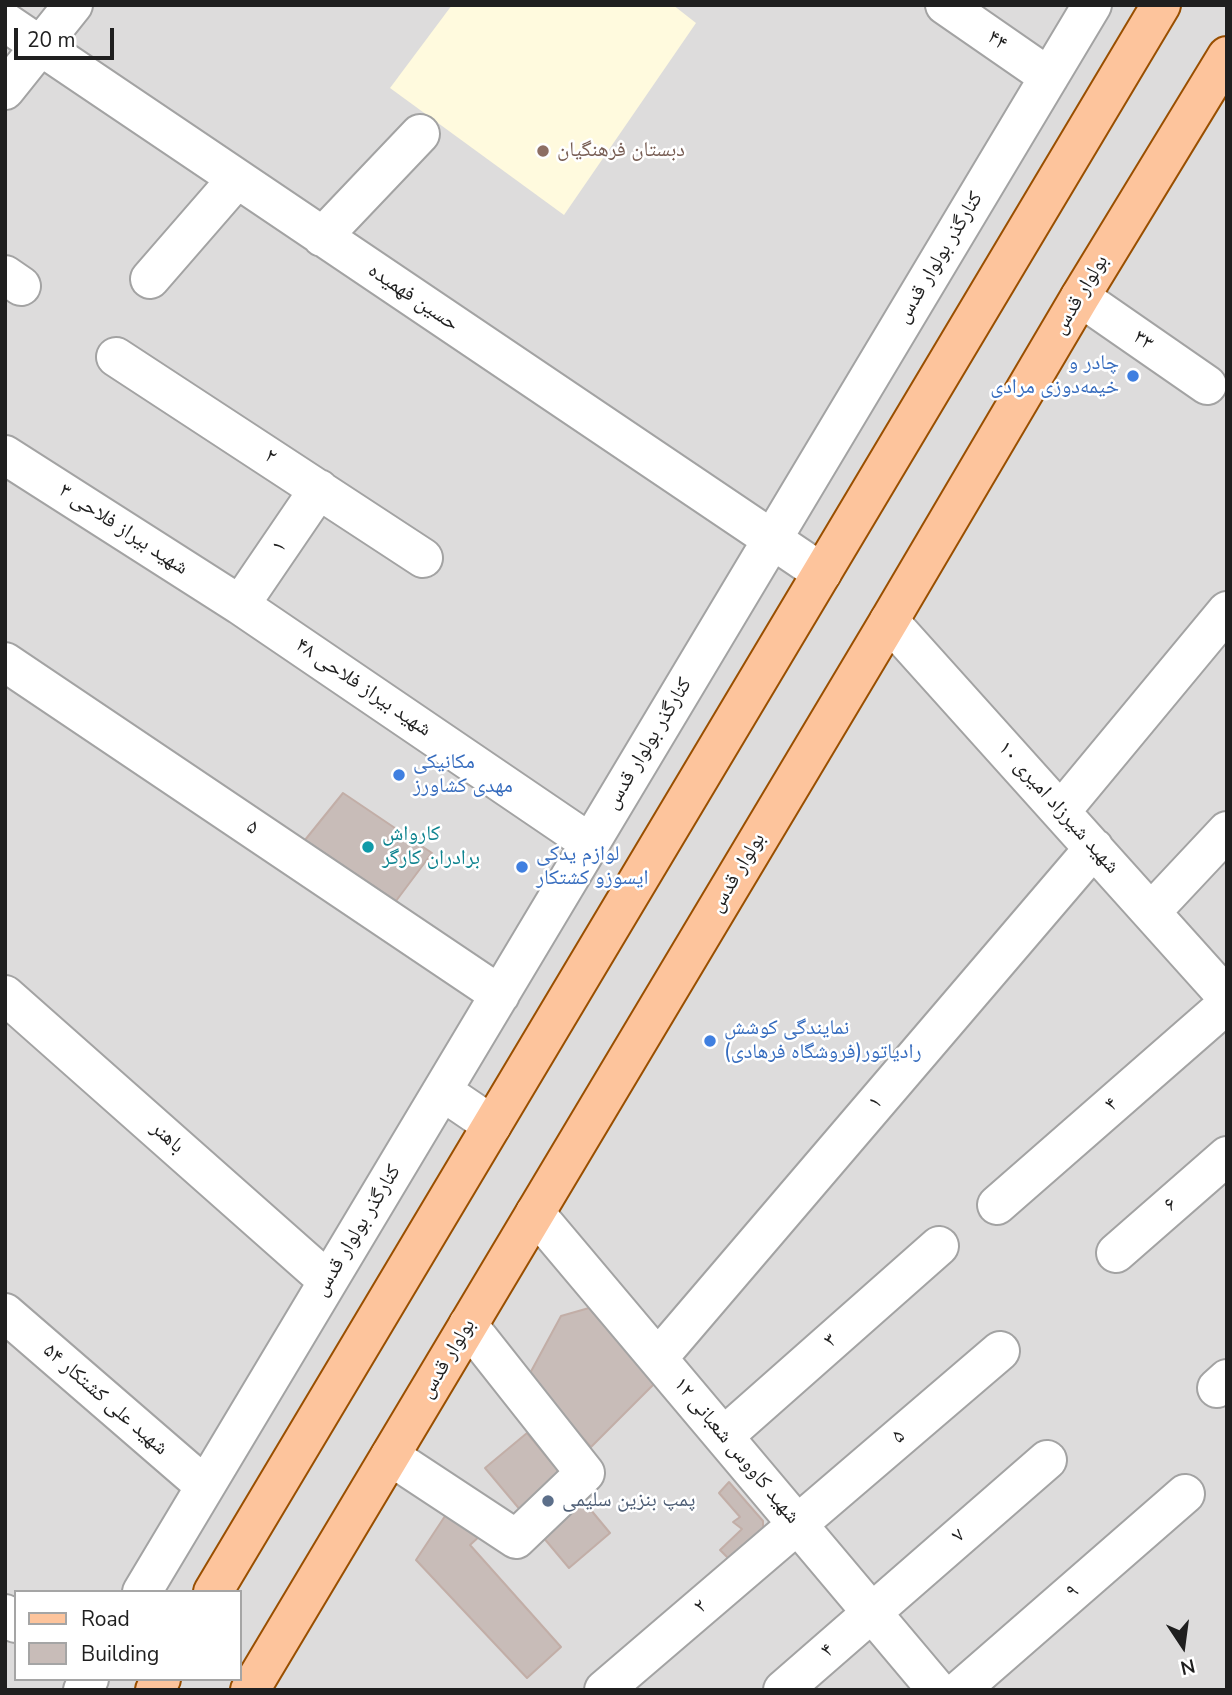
<!DOCTYPE html>
<meta charset="utf-8">
<style>
body{margin:0}
#map{position:relative;width:1232px;height:1695px;overflow:hidden;background:#f0eae5;font-family:"Nunito Sans",sans-serif}
canvas{display:block}
.frame{position:absolute;inset:0;border:7px solid #1f1f1f;pointer-events:none}
.legend{position:absolute;left:14px;top:1590px;width:228px;height:91px;box-sizing:border-box;background:#fff;border:2px solid #a5a5a5;margin:0;padding:9px 12px;list-style:none;font-size:21px;color:#1f1f1f}
.legend li{display:flex;align-items:center;gap:14px;height:35px}
.legend b{width:35px;border:2px solid #a5a5a5}
.north{position:absolute;left:1148px;top:1611px;width:70px;height:70px;-webkit-text-stroke:5px #fff;paint-order:stroke;rotate:167deg;font-size:19px;font-weight:700;line-height:28px;text-align:center;color:#1f1f1f}
.north::after{content:'';display:block;margin:auto;width:24px;height:32px;background:#1f1f1f;clip-path:polygon(50% 0,100% 100%,50% 72%,0 100%)}
.scale{position:absolute;left:14px;top:28px;width:100px;height:32px;box-sizing:border-box;border:4px solid #1f1f1f;border-top:0;padding-left:9px;font-size:21px;line-height:24px;white-space:nowrap;color:#1f1f1f;-webkit-text-stroke:5px #fff;paint-order:stroke}
</style>
<div id="map">
<canvas width="1232" height="1695"></canvas>
<div class="frame"></div>
<ul class="legend">
<li><b style="height:9px;background:#fdc49c"></b>Road</li>
<li><b style="height:19px;background:#c8bcb8"></b>Building</li>
</ul>
<div class="north">N</div>
<div class="scale">20 m</div>
</div>
<script>
const g = document.querySelector('canvas').getContext('2d');
g.lineJoin = 'round';
function fill(path, color) { g.fillStyle = color; g.fill(path, 'evenodd'); }
function strokePath(path, color, width, dash) { g.strokeStyle = color; g.lineWidth = width; g.lineCap = dash ? 'butt' : 'round'; g.setLineDash(dash || []); g.stroke(path); }
function drawText(font, color, halo, rows, align = 'center') {
  g.font = font + ' "Nunito Sans","Noto Naskh Arabic",sans-serif'; g.lineWidth = 5; g.setLineDash([]); g.textBaseline = 'middle'; g.strokeStyle = halo; g.fillStyle = color; for (const [text, x, y, turn = 0] of rows) {
    g.save(); g.translate(x, y); g.rotate((+turn || 0) * Math.PI / 180); g.textAlign = isNaN(turn) ? turn : align; if (halo) g.strokeText(text, 0, 0); g.fillText(text, 0, 0); g.restore();
  }
}
const residential = new Path2D(`
 M 5,5 L 1227,5 L 1227,1690 L 5,1690 ZM 16,1592 L 240,1592 L 240,1679 L 16,1679 Z`);
const education = new Path2D(`
 M 452,5 L 673,5 L 696,23 L 564,215 L 390,88 Z`);
const building = new Path2D(`
 M 343,793 L 432,853 L 396,901 L 305,840 Z
 M 589,1308 L 655,1383 L 591,1447 L 528,1377 L 561,1316 Z
 M 527,1433 L 610,1533 L 569,1568 L 485,1468 Z
 M 729,1482 L 763,1521 L 763,1530 L 730,1560 L 720,1550 L 742,1529 L 733,1522 L 740,1517 L 719,1493 Z
 M 451,1507 L 482,1534 L 470,1545 L 561,1647 L 527,1678 L 416,1560 Z`);
const minor = new Path2D(`
 M 945,5 L 1049,77
 M 5,22 L 822,573
 M 5,90 L 73,5
 M 322,237 L 420,134
 M 5,275 L 21,286
 M 150,279 L 236,180
 M 1080,297 L 1207,385
 M 116,357 L 423,558
 M 5,455 L 240,605 L 590,843
 M 240,605 L 319,489
 M 889,621 L 1227,997
 M 5,662 L 500,995
 M 1061,811 L 1227,611
 M 1151,912 L 1227,831
 M 5,995 L 328,1281
 M 442,1091 L 492,1125
 M 997,1205 L 1227,1004
 M 535,1213 L 937,1690
 M 1116,1253 L 1227,1156
 M 5,1313 L 205,1486
 M 658,1358 L 1094,848
 M 1217,1388 L 1227,1379
 M 724,1436 L 939,1246
 M 390,1456 L 516,1539 L 585,1473 L 468,1325
 M 142,1592 L 1092,5
 M 5,1614 L 16,1623
 M 83,1690 L 89,1679
 M 604,1690 L 1000,1351
 M 783,1690 L 1047,1460
 M 960,1690 L 1185,1494`);
const major = new Path2D(`
 M 213,1592 L 1161,5
 M 155,1690 L 161,1679
 M 250,1690 L 889,621 L 1080,297 L 1227,56`);
const markers = [
 [543,151,7,"#8d6e63"],
 [1133,376,7,"#3f7fe0"],
 [399,775,7,"#3f7fe0"],
 [368,847,7,"#0f9aa8"],
 [522,867,7,"#3f7fe0"],
 [710,1041,7,"#3f7fe0"],
 [548,1501,7,"#5c6f8a"]
];
const streetNames = [
 ["۴۴",997,41,35],
 ["کنارگذر بولوار قدس",940,258,-59],
 ["بولوار قدس",1081,295,-59],
 ["حسین فهمیده",413,298,34],
 ["۳۳",1143,341,35],
 ["۲",270,457,33],
 ["شهید بیراز فلاحی ۳",123,530,33],
 ["۱",280,547,-56],
 ["شهید بیراز فلاحی ۴۸",363,688,34],
 ["کنارگذر بولوار قدس",649,744,-59],
 ["شهید شیرزاد امیری ۱۰",1058,808,48],
 ["۵",252,828,34],
 ["بولوار قدس",738,873,-59],
 ["۱",876,1103,-49],
 ["۴",1112,1105,-41],
 ["باهنر",167,1138,42],
 ["۶",1171,1205,-41],
 ["کنارگذر بولوار قدس",358,1231,-59],
 ["۳",831,1341,-42],
 ["بولوار قدس",448,1359,-59],
 ["شهید علی کشتکار ۵۴",105,1400,41],
 ["۵",899,1437,-41],
 ["شهید کاووس شعبانی ۱۲",736,1451,50],
 ["۷",959,1536,-41],
 ["۹",1073,1592,-41],
 ["۲",701,1607,-41],
 ["۴",828,1651,-41]
];
const educationNames = [
 ["دبستان فرهنگیان",557,151]
];
const shopNames = [
 ["چادر و",1119,364,"right"],
 ["خیمه‌دوزی مرادی",1119,388,"right"],
 ["مکانیکی",413,763],
 ["مهدی کشاورز",413,787],
 ["لوازم یدکی",536,855],
 ["ایسوزو کشتکار",536,879],
 ["نمایندگی کوشش",724,1029],
 ["رادیاتور(فروشگاه فرهادی)",724,1053]
];
const cultureNames = [
 ["کارواش",382,835],
 ["برادران کارگر",382,859]
];
const serviceNames = [
 ["پمپ بنزین سلیمی",562,1501]
];
fill(residential, '#dddcdc');
fill(education, '#fffade');
fill(building, '#c8bcb8');
strokePath(building, '#c2aea7', 2);
strokePath(minor, '#a3a3a3', 42);
strokePath(major, '#994f00', 42);
strokePath(minor, '#fff', 38);
strokePath(major, '#fdc49c', 38);
for (const [x, y, r, color] of markers) { const dot = new Path2D(); dot.arc(x, y, r, 0, 2 * Math.PI); g.fillStyle = color; g.fill(dot); strokePath(dot, '#fff', 2.5); }
drawText('21px', '#1f1f1f', '#fff', streetNames);
drawText('21px', '#785e54', '#fff', educationNames, 'left');
drawText('21px', '#366cbe', '#fff', shopNames, 'left');
drawText('21px', '#0d838f', '#fff', cultureNames, 'left');
drawText('21px', '#4e5e75', '#fff', serviceNames, 'left');
</script>
